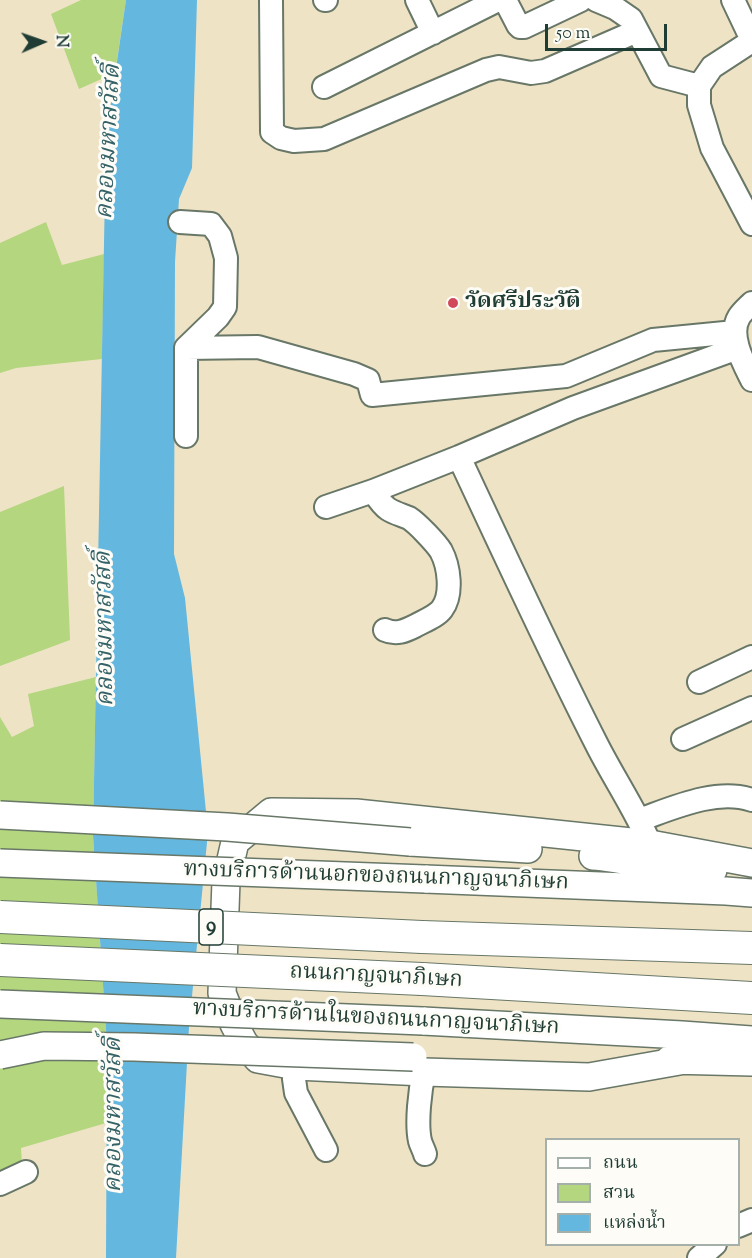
<!DOCTYPE html>
<meta charset="utf-8">
<style>
body{margin:0}
#map{position:relative;width:752px;height:1258px;overflow:hidden;background:#efe3c6;font-family:"Sorts Mill Goudy","Noto Serif Thai",serif}
canvas{display:block}
.legend{position:absolute;left:545px;top:1138px;width:195px;height:108px;box-sizing:border-box;background:#fdfcf7;border:2px solid #a4b0a9;margin:0;padding:8px 10px;list-style:none;font-size:18px;color:#1f3d34}
.legend li{display:flex;align-items:center;gap:12px;height:30px}
.legend b{width:30px;border:2px solid #a4b0a9}
.north{position:absolute;left:12px;top:12px;width:60px;height:60px;-webkit-text-stroke:4px #fdfcf7;paint-order:stroke;rotate:88deg;font-size:16px;font-weight:700;line-height:24px;text-align:center;color:#1f3d34}
.north::after{content:'';display:block;margin:auto;width:21px;height:27px;background:#1f3d34;clip-path:polygon(50% 0,100% 100%,50% 72%,0 100%)}
.scale{position:absolute;left:545px;top:24px;width:122px;height:27px;box-sizing:border-box;border:3px solid #1f3d34;border-top:0;padding-left:8px;font-size:18px;line-height:21px;white-space:nowrap;color:#1f3d34;-webkit-text-stroke:4px #fdfcf7;paint-order:stroke}
</style>
<div id="map">
<canvas width="752" height="1258"></canvas>
<ul class="legend">
<li><b style="height:8px;background:#fff"></b>ถนน</li>
<li><b style="height:16px;background:#b3d67f"></b>สวน</li>
<li><b style="height:16px;background:#64b7df"></b>แหล่งน้ำ</li>
</ul>
<div class="north">N</div>
<div class="scale">50 m</div>
</div>
<script>
const g = document.querySelector('canvas').getContext('2d');
g.lineJoin = 'round';
function fill(path, color) { g.fillStyle = color; g.fill(path, 'evenodd'); }
function strokePath(path, color, width, dash) { g.strokeStyle = color; g.lineWidth = width; g.lineCap = dash ? 'butt' : 'round'; g.setLineDash(dash || []); g.stroke(path); }
function drawText(font, color, halo, rows, align = 'center') {
  g.font = font + ' "Sorts Mill Goudy","Noto Serif Thai",serif'; g.lineWidth = 6; g.setLineDash([]); g.textBaseline = 'middle'; g.strokeStyle = halo; g.fillStyle = color; for (const [text, x, y, turn = 0] of rows) {
    g.save(); g.translate(x, y); g.rotate((+turn || 0) * Math.PI / 180); g.textAlign = isNaN(turn) ? turn : align; if (halo) g.strokeText(text, 0, 0); g.fillText(text, 0, 0); g.restore();
  }
}
const green = new Path2D(`
 M 81,0 L 126,0 L 115,73 L 79,89 L 51,14 Z
 M 46,222 L 62,265 L 104,254 L 102,359 L 16,368 L 0,373 L 0,243 Z
 M 64,486 L 70,640 L 0,666 L 0,512 Z
 M 96,677 L 93,835 L 107,1044 L 106,1123 L 21,1148 L 22,1165 L 0,1174 L 0,717 L 12,737 L 34,726 L 28,694 Z`);
const water = new Path2D(`
 M 126,0 L 197,0 L 192,168 L 179,199 L 175,262 L 174,554 L 185,598 L 208,832 L 189,1027 L 176,1258 L 106,1258 L 107,1044 L 93,835 L 106,136 Z`);
const minor = new Path2D(`
 M 271,0 L 272,132 L 281,138 L 294,141 L 324,139 L 486,70 L 499,67 L 531,73 L 545,71 L 637,31
 M 325,0 L 326,0
 M 417,0 L 433,33
 M 505,0 L 518,25 L 520,27 L 524,27 L 581,0
 M 596,0 L 615,8 L 631,19 L 661,76 L 699,86
 M 733,0 L 752,40
 M 752,41 L 712,67 L 699,86 L 699,105 L 712,148 L 752,224
 M 324,87 L 498,0
 M 180,222 L 211,224 L 220,236 L 226,258 L 225,307 L 218,317 L 186,348 L 186,436
 M 752,303 C 748,307 742,312 739,317 C 728,335 744,364 752,380
 M 186,348 L 258,347 L 354,374 L 368,380 L 372,395 L 566,376 L 653,340 L 735,332
 M 459,457 C 504,553 548,649 596,743 C 613,777 635,809 650,844
 M 373,491 C 377,497 382,505 388,509 C 394,513 402,515 409,518 C 417,523 436,543 441,551 C 449,566 453,594 442,609 C 437,616 424,621 415,626 C 405,631 396,635 385,630
 M 326,507 L 373,491 L 459,457 L 573,408 L 738,348
 M 699,682 L 752,657
 M 683,739 L 752,708
 M 639,820 C 673,808 716,788 752,800
 M 296,1066 L 294,1079 L 296,1093 L 326,1150
 M 424,1072 C 420,1090 416,1123 420,1141 C 421,1145 424,1150 425,1154
 M 0,1184 L 26,1172
 M 738,1226 L 752,1220
 M 699,1258 L 715,1244`);
const major = new Path2D(`
 M 410,842 L 528,849
 M 593,856 C 633,859 673,872 713,870
 M 425,879 L 726,891 L 752,893
 M 423,1021 L 682,1035 L 752,1040
 M 669,1060 L 752,1062
 M 685,1060 L 589,1077 L 424,1072 L 296,1066 L 258,1059 L 244,1043 L 234,1024 L 222,993 L 226,881 L 235,842 L 271,812 L 356,813 L 650,844 L 752,863`);
const highway = new Path2D(`
 M 422,937 L 752,948
 M 422,979 L 752,998`);
const majorBridge = new Path2D(`
 M 0,815 L 227,827 L 410,842
 M 0,863 L 425,879
 M 0,1004 L 423,1021
 M 0,1055 L 44,1046 L 134,1047 L 413,1057`);
const highwayBridge = new Path2D(`
 M 0,917 L 422,937
 M 0,960 L 422,979`);
const markers = [
 [453,303,6,"#d1495b"]
];
const shields = [
 [211,927,24]
];
const shieldNames = [
 ["9",211,927]
];
const poiNames = [
 ["วัดศรีประวัติ",465,303]
];
const streetNames = [
 ["ทางบริการด้านนอกของถนนกาญจนาภิเษก",376,878,2],
 ["ถนนกาญจนาภิเษก",376,978,3],
 ["ทางบริการด้านในของถนนกาญจนาภิเษก",376,1020,3]
];
const waterNames = [
 ["คลองมหาสวัสดิ์",111,142,-87],
 ["คลองมหาสวัสดิ์",107,629,-91],
 ["คลองมหาสวัสดิ์",116,1115,-90]
];
fill(green, '#b3d67f');
fill(water, '#64b7df');
strokePath(minor, '#687767', 26);
strokePath(major, '#687767', 30);
strokePath(highway, '#687767', 34);
strokePath(minor, '#fff', 22);
strokePath(major, '#fff', 27);
strokePath(highway, '#fff', 32);
strokePath(majorBridge, '#687767', 30, []);
strokePath(highwayBridge, '#687767', 34, []);
strokePath(majorBridge, '#fff', 27);
strokePath(highwayBridge, '#fff', 32);
for (const [x, y, r, color] of markers) { const dot = new Path2D(); dot.arc(x, y, r, 0, 2 * Math.PI); g.fillStyle = color; g.fill(dot); strokePath(dot, '#fdfcf7', 2); }
for (const [x, y, w] of shields) { const box = new Path2D(); box.roundRect(x - w / 2, y - 18, w, 36, 4.5); g.fillStyle = '#fdfcf7'; g.fill(box); strokePath(box, '#1f3d34', 1.5); }
drawText('bold 21px', '#1f3d34', null, shieldNames);
drawText('bold 22px', '#1f3d34', '#fdfcf7', poiNames, 'left');
drawText('22px', '#1f3d34', '#fdfcf7', streetNames);
drawText('italic 24px', '#346267', '#fdfcf7', waterNames);
</script>
